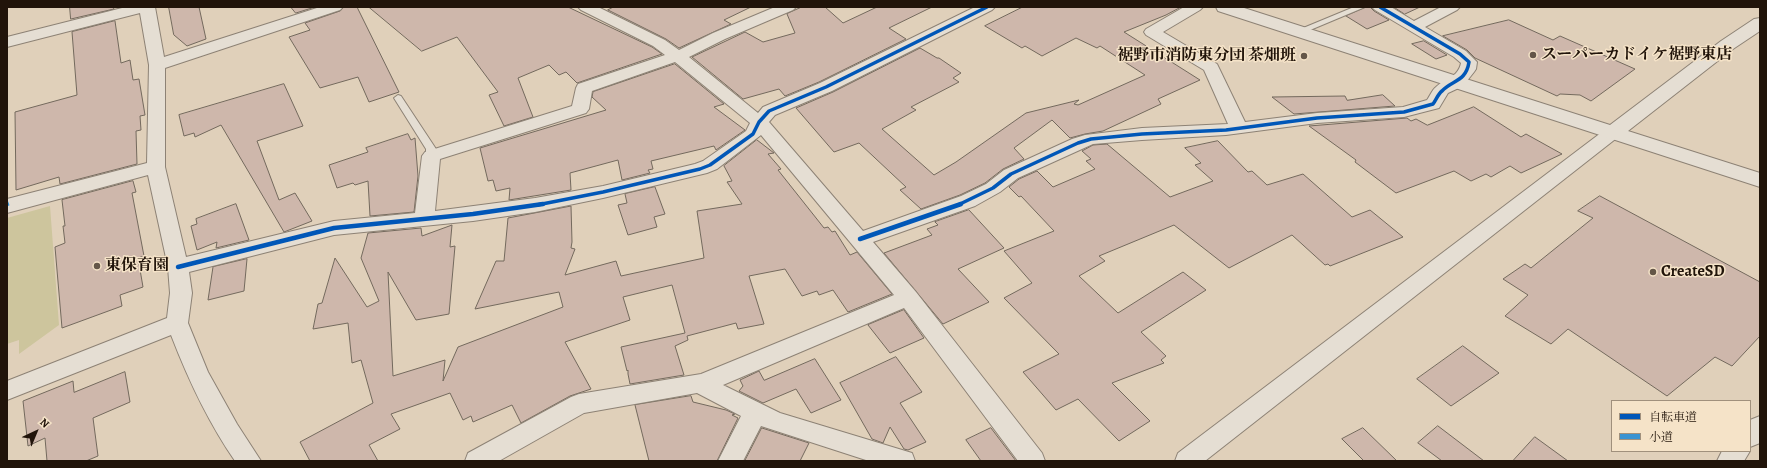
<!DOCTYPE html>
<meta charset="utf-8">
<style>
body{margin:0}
#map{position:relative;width:1767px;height:468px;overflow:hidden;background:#e0d0ba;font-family:Alegreya,"Noto Serif JP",serif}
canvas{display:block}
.frame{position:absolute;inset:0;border:8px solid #21140a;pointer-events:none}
.legend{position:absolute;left:1611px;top:400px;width:140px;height:52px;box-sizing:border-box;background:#f5e3c8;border:1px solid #a0907c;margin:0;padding:5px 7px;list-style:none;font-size:12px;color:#21140a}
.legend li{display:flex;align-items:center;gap:8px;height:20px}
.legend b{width:20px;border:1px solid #a0907c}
.north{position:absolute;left:16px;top:412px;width:40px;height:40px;-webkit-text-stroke:3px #f5e3c8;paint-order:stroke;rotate:44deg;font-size:11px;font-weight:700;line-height:16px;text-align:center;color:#21140a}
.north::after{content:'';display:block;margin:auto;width:14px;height:18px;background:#21140a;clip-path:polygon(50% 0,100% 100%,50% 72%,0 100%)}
</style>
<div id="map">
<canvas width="1767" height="468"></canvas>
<div class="frame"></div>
<ul class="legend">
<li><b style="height:5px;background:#0057b8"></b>自転車道</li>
<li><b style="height:5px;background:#3a93d2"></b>小道</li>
</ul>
<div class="north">N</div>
</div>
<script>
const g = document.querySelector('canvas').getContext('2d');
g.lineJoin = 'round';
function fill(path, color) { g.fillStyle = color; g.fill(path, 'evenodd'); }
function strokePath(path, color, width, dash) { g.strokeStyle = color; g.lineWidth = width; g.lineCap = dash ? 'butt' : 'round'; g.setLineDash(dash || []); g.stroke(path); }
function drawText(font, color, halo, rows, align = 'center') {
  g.font = font + ' Alegreya,"Noto Serif JP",serif'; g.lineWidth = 3; g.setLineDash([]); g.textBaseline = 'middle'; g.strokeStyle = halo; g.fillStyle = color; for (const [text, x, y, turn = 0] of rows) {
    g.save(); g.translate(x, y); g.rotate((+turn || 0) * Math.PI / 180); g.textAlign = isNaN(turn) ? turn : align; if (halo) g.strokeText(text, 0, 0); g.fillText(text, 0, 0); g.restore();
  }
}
const green = new Path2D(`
 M 50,206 L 59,325 L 19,354 L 19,340 L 7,344 L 7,218 Z`);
const building = new Path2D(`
 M 70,7 L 113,7 L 114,9 L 71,19 Z
 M 169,7 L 199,7 L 206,39 L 187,46 L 174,35 Z
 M 291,7 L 315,7 L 296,13 Z
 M 344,7 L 357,7 L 399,92 L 369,102 L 358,77 L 320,88 L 289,37 L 310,30 L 305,23 L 340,11 Z
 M 369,7 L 568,7 L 652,47 L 662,54 L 577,83 L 566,72 L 559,75 L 549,65 L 518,78 L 533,117 L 504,126 L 489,95 L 498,92 L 457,37 L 422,51 Z
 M 614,7 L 751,7 L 724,20 L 731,24 L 679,48 L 666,39 L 608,10 Z
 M 802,7 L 825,7 L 843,23 L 877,7 L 932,7 L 889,28 L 906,39 L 819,82 L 785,96 L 779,89 L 743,99 L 692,57 L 745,32 L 763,42 L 795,33 L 787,14 Z
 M 1023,7 L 1181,7 L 1166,15 L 1124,32 L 1200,80 L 1158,99 L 1161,104 L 1103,131 L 1085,134 L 1070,138 L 1052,120 L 1014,148 L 1024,159 L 1003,169 L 985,183 L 960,195 L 921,209 L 900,190 L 906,187 L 859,143 L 834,152 L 796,108 L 833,92 L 920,48 L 937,58 L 939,58 L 961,73 L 953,78 L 959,82 L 911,107 L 916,110 L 882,129 L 934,175 L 956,162 L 1026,113 L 1079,100 L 1074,104 L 1078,105 L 1145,75 L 1100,46 L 1097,48 L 1076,38 L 1042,56 L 1025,46 L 1022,48 L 985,26 Z
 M 1366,7 L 1370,7 L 1374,11 L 1389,20 L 1367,29 L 1346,16 Z
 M 1394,7 L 1420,7 L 1405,14 Z
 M 1509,20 L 1553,40 L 1560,36 L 1635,69 L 1591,101 L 1580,95 L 1560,94 L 1557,96 L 1475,58 L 1467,50 L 1443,36 Z
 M 115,21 L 121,63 L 130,60 L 133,80 L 139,79 L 145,115 L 140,116 L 141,130 L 136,131 L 137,164 L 60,184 L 59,177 L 16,190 L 15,112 L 77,95 L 72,32 Z
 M 1424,41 L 1447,55 L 1436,59 L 1412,44 Z
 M 675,64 L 724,104 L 714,107 L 745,130 L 716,150 L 714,146 L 651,161 L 653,169 L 648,170 L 650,173 L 622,180 L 618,160 L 570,173 L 571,190 L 509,200 L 510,188 L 496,191 L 493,180 L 488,181 L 480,148 L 606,110 L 592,97 L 593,92 Z
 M 284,84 L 303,126 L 257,141 L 279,200 L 295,193 L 312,221 L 284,232 L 221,125 L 195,137 L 194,133 L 184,136 L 179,115 Z
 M 1383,95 L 1395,106 L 1294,114 L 1272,97 L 1345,96 L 1347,100 Z
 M 1474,107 L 1521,137 L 1526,134 L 1562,154 L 1521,173 L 1510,166 L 1491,177 L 1486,174 L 1471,181 L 1454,171 L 1396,193 L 1355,162 L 1356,160 L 1309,126 L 1407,118 L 1411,121 L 1416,119 L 1427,125 Z
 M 408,134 L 411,140 L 415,138 L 418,176 L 414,212 L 370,216 L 368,181 L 355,185 L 353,183 L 337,188 L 329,165 L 368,152 L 366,148 Z
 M 757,140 L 774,153 L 768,154 L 781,169 L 778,170 L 824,228 L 828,227 L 832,232 L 835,231 L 850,255 L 857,252 L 892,294 L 848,312 L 833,290 L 819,295 L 817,291 L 802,296 L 785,269 L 749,276 L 764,324 L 738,329 L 736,323 L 687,336 L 688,340 L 675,346 L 684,375 L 630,384 L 628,374 L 628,370 L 627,371 L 621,347 L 685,333 L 672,285 L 623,297 L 630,320 L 565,342 L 591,389 L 570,396 L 521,423 L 512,405 L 473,422 L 471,416 L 463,420 L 450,393 L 391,414 L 400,429 L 369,445 L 378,461 L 310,461 L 300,442 L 373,403 L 361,360 L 352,363 L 348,323 L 313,329 L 318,304 L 322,303 L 335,258 L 367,307 L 379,301 L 361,258 L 368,233 L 421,228 L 422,236 L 452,225 L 450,247 L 455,246 L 449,314 L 416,320 L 388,272 L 393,376 L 445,360 L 443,381 L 458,347 L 563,307 L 559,292 L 475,309 L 496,261 L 504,261 L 508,218 L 571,206 L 572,242 L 571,248 L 575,249 L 565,275 L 616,261 L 621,276 L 704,258 L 697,211 L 742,204 L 727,182 L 732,181 L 724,166 Z
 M 1218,141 L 1248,172 L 1252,171 L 1267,185 L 1303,174 L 1352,217 L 1370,210 L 1403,237 L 1330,266 L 1328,264 L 1325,265 L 1292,235 L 1229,268 L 1174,225 L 1099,256 L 1105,261 L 1079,276 L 1118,313 L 1183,272 L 1206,290 L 1141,332 L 1166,356 L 1161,360 L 1164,363 L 1112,383 L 1150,421 L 1119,441 L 1078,399 L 1056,410 L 1023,372 L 1059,354 L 1004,298 L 1032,283 L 1004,251 L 1054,231 L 1021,196 L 1019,197 L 1009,187 L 1019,179 L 1037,171 L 1053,187 L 1095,169 L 1086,161 L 1091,159 L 1082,151 L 1093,145 L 1107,144 L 1170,197 L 1213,181 L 1195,165 L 1201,163 L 1185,148 Z
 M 133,181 L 136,192 L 132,193 L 144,256 L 138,258 L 143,287 L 120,295 L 122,306 L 62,328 L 55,247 L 65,243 L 63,226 L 65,226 L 62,200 Z
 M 655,187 L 665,214 L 654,217 L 657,227 L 628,235 L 618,205 L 627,203 L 625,194 Z
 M 1600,196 L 1760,282 L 1760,336 L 1732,366 L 1715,357 L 1667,396 L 1568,329 L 1551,344 L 1505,316 L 1528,295 L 1503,279 L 1525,264 L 1531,268 L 1593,218 L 1578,211 Z
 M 236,204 L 249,240 L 216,248 L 217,242 L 197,250 L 191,226 L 197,224 L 196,219 Z
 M 969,210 L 1004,248 L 958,269 L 989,302 L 943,324 L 884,253 L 932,235 L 927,229 L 938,225 L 935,222 Z
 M 247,259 L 244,291 L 208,300 L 213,267 Z
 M 904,310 L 924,338 L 890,353 L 868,325 Z
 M 1463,346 L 1499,373 L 1451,406 L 1417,379 Z
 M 896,357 L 922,392 L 900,403 L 926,442 L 908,450 L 904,449 L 890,427 L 883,443 L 872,439 L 840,383 Z
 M 815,359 L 841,400 L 811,413 L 796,389 L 763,403 L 739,391 L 743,386 L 740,380 L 759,371 L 764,380 Z
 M 125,372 L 130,402 L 93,418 L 98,456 L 86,461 L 47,461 L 45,438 L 28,446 L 23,401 L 73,381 L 74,392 Z
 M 691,396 L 693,402 L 726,410 L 735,414 L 732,415 L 738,418 L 717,461 L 649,461 L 635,405 Z
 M 1438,426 L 1484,461 L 1442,461 L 1418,443 Z
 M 762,428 L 809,443 L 800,461 L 745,461 Z
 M 991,428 L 1016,461 L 981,461 L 966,440 Z
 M 1363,428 L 1397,461 L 1364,461 L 1342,439 Z
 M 1535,437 L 1568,461 L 1513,461 Z`);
const service = new Path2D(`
 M 1354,7 L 1365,7 L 1303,33 L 1297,33 L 1296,31 Z
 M 398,95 L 401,96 L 436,149 L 434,158 L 431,159 L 426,156 L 426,149 L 394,98 Z`);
const minor = new Path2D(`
 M 126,7 L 155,7 L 164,57 L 320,7 L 343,7 L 340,10 L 165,68 L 165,167 L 186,257 L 334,221 L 415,213 L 422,156 L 425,152 L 572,106 L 576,88 L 578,84 L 665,55 L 653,46 L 581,10 L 578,7 L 598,7 L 665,40 L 679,50 L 713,33 L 775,7 L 796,7 L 793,10 L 725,39 L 689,57 L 758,113 L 763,107 L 820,83 L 975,7 L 995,7 L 992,10 L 832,91 L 775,115 L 769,122 L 863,231 L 961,196 L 986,184 L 1004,170 L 1072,139 L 1085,135 L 1142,128 L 1228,124 L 1204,70 L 1146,35 L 1144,32 L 1146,29 L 1184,7 L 1203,7 L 1200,10 L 1163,32 L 1217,64 L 1245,122 L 1317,113 L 1403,107 L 1427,100 C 1430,96 1432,90 1436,87 C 1445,78 1458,78 1461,63 L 1454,57 L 1375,10 L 1372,7 L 1391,7 L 1414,21 L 1441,7 L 1460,7 L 1457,10 L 1425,27 L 1466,51 L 1477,62 L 1476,69 L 1474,72 L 1463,86 L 1448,93 L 1439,108 L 1404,117 L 1317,123 L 1226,135 L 1142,140 L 1093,144 L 1018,178 L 1000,192 L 975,206 L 873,242 L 916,292 L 1042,453 L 1045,461 L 1018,461 L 904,308 L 723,385 L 780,413 L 912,453 L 915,461 L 869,461 L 761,426 L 743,461 L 718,461 L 741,416 L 697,393 L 584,413 L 499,461 L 465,461 L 468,453 L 571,397 L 579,394 L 701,374 L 894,295 L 761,135 L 717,169 L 707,173 L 603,198 L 535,212 L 473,221 L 334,235 L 189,272 L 192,293 L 188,323 L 208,372 L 237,424 L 261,461 L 235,461 C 208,422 188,379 171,335 L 7,400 L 7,381 L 167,318 L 170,293 L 168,267 L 148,175 L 7,213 L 7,199 L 147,163 L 149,65 L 140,13 L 7,47 L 7,37 ZM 675,62 L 750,123 L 746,131 L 703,161 L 695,164 L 603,186 L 535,198 L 435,211 L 440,159 L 586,113 L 589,109 L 592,91 Z
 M 1612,127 L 1618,129 L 1621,133 L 1618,137 L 1205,461 L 1175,461 L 1178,453 L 1606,129 Z
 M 1760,416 L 1760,443 L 1750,447 L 1750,420 Z
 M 1750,450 L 1750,451 L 1744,461 L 1717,461 L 1722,451 Z`);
const tertiary = new Path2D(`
 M 1216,7 L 1241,7 L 1610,125 L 1721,41 L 1754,19 L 1760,18 L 1760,31 L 1733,49 L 1628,131 L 1760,173 L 1760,187 L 1218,11 Z`);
const quietFar1 = new Path2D(`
 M 7,202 L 8,205`);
const quiet = new Path2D(`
 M 7,204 L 8,206`);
const cyclewayFar1 = new Path2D(`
 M 537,205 L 603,192 L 700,169 L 710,165 L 753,134 L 759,122 L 769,111 L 826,87 L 987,7
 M 958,205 L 993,188 L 1011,174 L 1078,143 L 1091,139 L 1142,134 L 1226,130 L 1317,118 L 1404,112 L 1433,104 C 1436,100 1438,94 1442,91 C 1452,80 1466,82 1469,62 L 1460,54 L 1380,7`);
const cycleway = new Path2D(`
 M 860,239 L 961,204
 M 178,267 L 334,228 L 473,214 L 543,204`);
const markers = [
 [1533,55,4,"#645648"],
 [1304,56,4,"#645648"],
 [97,266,4,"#645648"],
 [1653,272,4,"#645648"]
];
const poiNames = [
 ["スーパーカドイケ裾野東店",1541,55],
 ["裾野市消防東分団 茶畑班",1296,56,"right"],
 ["東保育園",105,266],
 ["CreateSD",1661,272]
];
fill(green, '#cdc59d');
fill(building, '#ceb7ab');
strokePath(building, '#73695d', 1);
strokePath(service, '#8d8275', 2);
strokePath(minor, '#8d8275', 2);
strokePath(tertiary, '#8d8275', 2);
fill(service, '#e5ded3');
fill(minor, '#e5ded3');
fill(tertiary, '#e5ded3');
strokePath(quietFar1, '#3a93d2', 2.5, [5, 2.5]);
strokePath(quiet, '#3a93d2', 3.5, [6, 3.5]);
strokePath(cyclewayFar1, '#0057b8', 3.5);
strokePath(cycleway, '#0057b8', 4.5);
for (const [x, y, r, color] of markers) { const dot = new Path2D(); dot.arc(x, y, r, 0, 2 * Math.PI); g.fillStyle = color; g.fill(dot); strokePath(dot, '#f5e3c8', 1.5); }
drawText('bold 16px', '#21140a', '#f5e3c8', poiNames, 'left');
</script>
